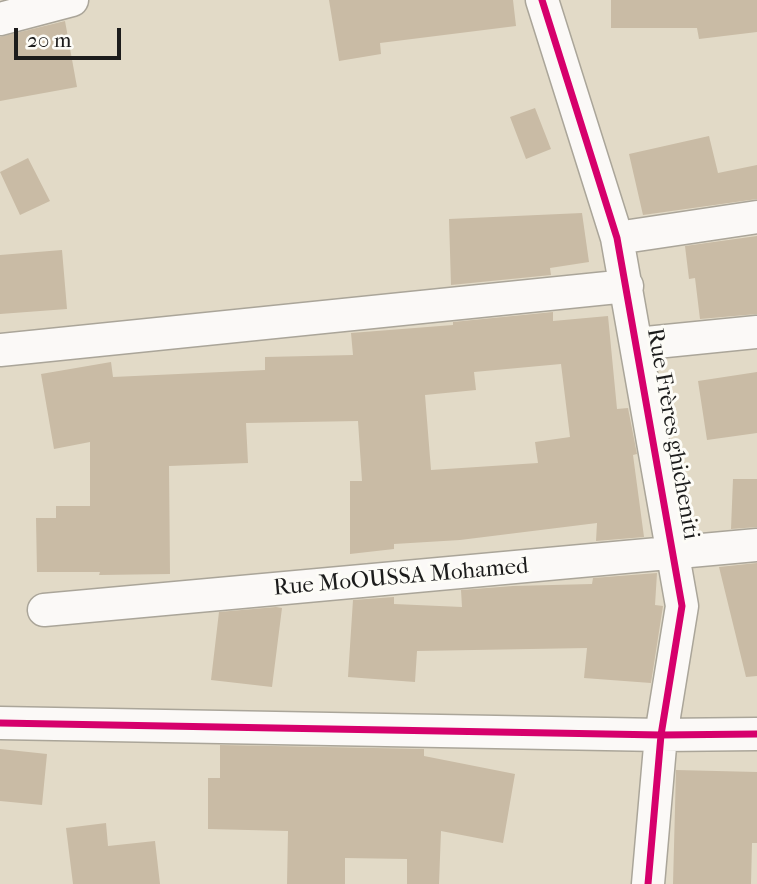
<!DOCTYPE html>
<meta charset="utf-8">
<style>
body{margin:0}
#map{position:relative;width:757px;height:884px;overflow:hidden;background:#e2dac7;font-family:"IM FELL French Canon",serif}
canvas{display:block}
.scale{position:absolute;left:14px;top:28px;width:107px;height:32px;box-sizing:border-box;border:4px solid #1c1c1c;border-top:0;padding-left:9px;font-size:21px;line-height:24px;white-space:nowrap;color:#1c1c1c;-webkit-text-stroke:5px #fdfcf7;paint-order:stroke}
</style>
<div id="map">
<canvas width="757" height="884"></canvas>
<div class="scale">20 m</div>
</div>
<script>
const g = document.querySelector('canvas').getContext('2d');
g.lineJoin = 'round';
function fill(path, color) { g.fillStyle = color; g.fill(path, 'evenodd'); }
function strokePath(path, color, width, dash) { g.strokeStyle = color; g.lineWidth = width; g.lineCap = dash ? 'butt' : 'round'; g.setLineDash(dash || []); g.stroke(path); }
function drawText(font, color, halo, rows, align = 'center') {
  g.font = font + ' "IM FELL French Canon",serif'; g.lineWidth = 6; g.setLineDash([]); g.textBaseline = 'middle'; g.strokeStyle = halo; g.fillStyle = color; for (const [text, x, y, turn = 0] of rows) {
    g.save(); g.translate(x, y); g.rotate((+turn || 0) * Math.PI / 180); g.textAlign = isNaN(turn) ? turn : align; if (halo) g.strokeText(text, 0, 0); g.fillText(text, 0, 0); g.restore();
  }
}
const building = new Path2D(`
 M 329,0 L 513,0 L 516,26 L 380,43 L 381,54 L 339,61 Z
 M 611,0 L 757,0 L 757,32 L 699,39 L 697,28 L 611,28 Z
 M 65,21 L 77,87 L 0,101 L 0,37 Z
 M 535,108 L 551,149 L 526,159 L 510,117 Z
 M 709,136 L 718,173 L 757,165 L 757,199 L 643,215 L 629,154 Z
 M 28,158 L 50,201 L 20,215 L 0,172 Z
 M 582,213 L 589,262 L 550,268 L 551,275 L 451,285 L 449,219 Z
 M 757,236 L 757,314 L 700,319 L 695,278 L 689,279 L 685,246 Z
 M 62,250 L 67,309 L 0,314 L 0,255 Z
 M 553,312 L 553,321 L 608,316 L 617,409 L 628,408 L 637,454 L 633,455 L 644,537 L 596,541 L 597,523 L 460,540 L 394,544 L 394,549 L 350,554 L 350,481 L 362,481 L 358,421 L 246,423 L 248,463 L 169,466 L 170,574 L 99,575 L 100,572 L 37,572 L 36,518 L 56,518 L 56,506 L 90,506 L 90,442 L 54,449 L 41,374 L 111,362 L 113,377 L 265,370 L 265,357 L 353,355 L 351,333 L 453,325 L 453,322 ZM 561,364 L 570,437 L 535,442 L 538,463 L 431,470 L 425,395 L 476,390 L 474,372 Z
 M 757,372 L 757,433 L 707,440 L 698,381 Z
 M 733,479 L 757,479 L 757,527 L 731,529 Z
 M 757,563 L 757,676 L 746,677 L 719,567 Z
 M 657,573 L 655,605 L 663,606 L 651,683 L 584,678 L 587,648 L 417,651 L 415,682 L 348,677 L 353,600 L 394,597 L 394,604 L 462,607 L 461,590 L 513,586 L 592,584 L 593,578 Z
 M 276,607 L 282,608 L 272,687 L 211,680 L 219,612 Z
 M 220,745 L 424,749 L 424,756 L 515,774 L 503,843 L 441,831 L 439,884 L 407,884 L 407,859 L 345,858 L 345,884 L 287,884 L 288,831 L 208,829 L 208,778 L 220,778 Z
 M 0,749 L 47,754 L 42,805 L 0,801 Z
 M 676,770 L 757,772 L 757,843 L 752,843 L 751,884 L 673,884 Z
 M 106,823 L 108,846 L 155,841 L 160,884 L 73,884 L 66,828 Z`);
const minor = new Path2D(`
 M 542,0 L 617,238 L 682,606 L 661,735 L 648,884
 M 0,19 L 72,0
 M 617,238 L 757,217
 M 636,344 L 757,332
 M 0,350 L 627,286
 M 44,610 L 757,545
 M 0,723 L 661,735 L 757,734`);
const cycleway = new Path2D(`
 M 542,0 L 617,238 L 682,606 L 661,735 L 648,884
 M 0,723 L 661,735 L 757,734`);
const streetNames = [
 ["Rue Frères ghicheniti",672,434,80],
 ["Rue MoOUSSA Mohamed",401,578,-5]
];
fill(building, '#c9bba5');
strokePath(minor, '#aaa599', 35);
strokePath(minor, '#fbf9f7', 32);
strokePath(cycleway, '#d6006c', 7);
drawText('23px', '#1c1c1c', '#fdfcf7', streetNames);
</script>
